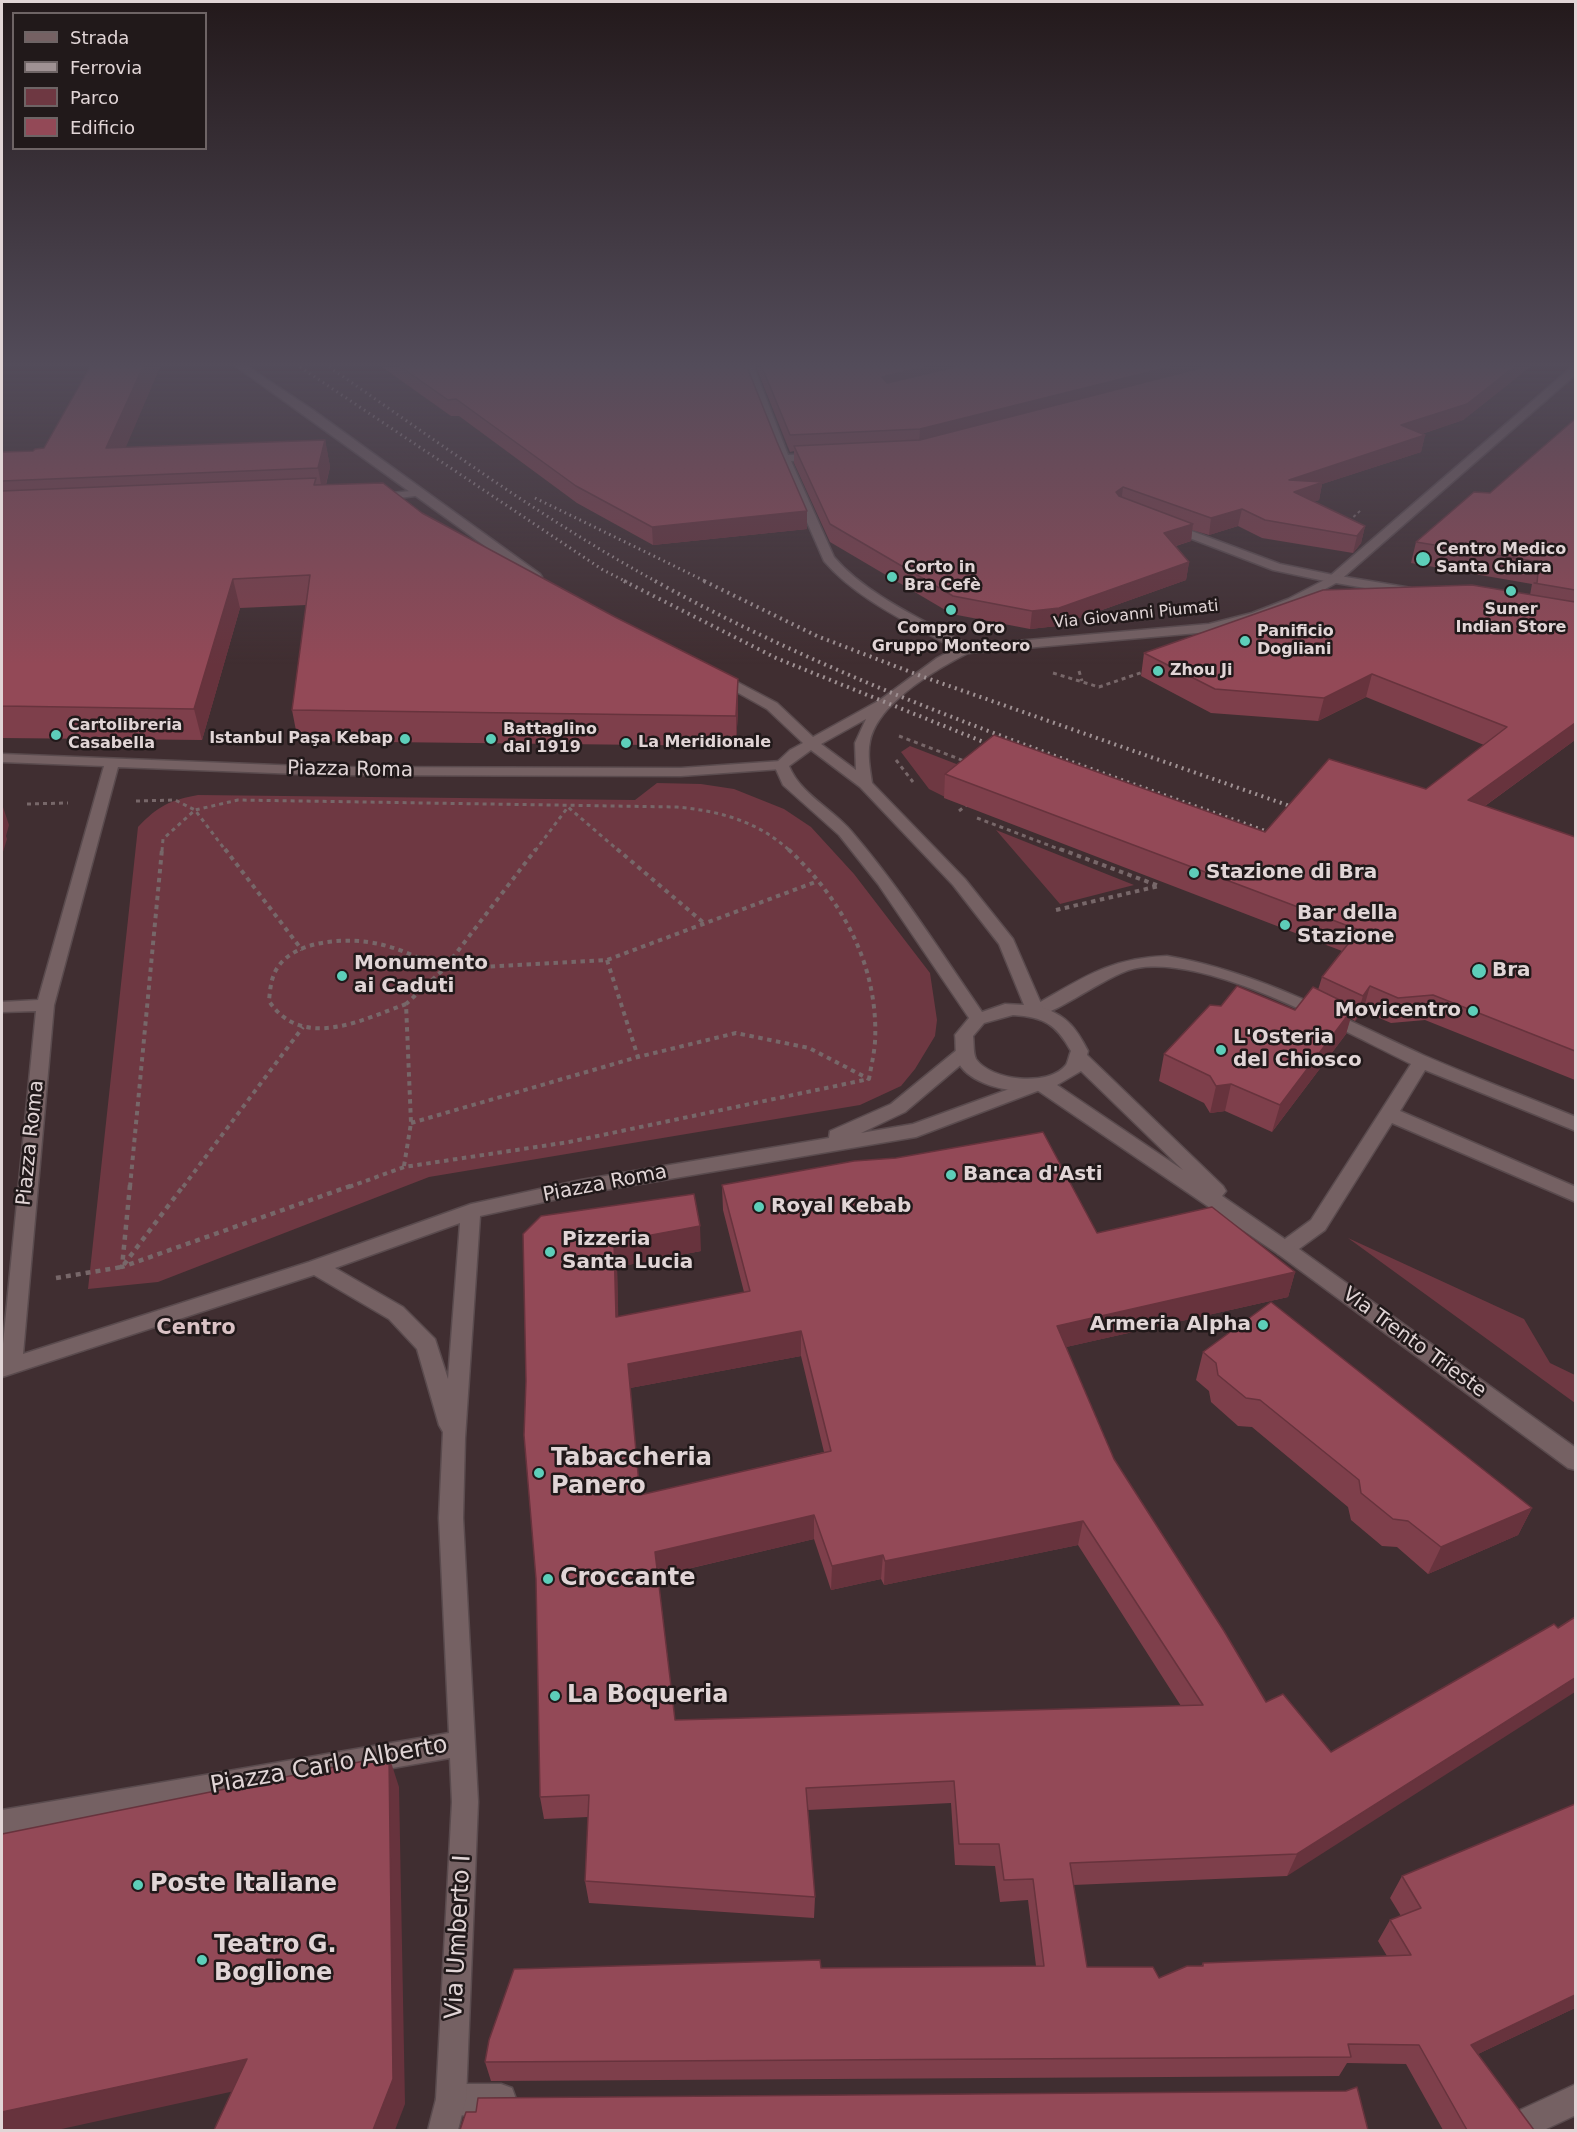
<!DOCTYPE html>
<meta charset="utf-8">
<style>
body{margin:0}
#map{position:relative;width:1577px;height:2132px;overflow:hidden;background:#402e31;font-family:"DejaVu Sans",sans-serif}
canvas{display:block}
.frame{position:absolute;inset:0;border:3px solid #e1d5d6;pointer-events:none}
.legend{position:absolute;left:12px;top:12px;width:195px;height:138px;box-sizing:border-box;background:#21191a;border:2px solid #6e6465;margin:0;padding:8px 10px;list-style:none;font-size:18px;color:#e1d5d6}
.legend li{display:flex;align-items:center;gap:12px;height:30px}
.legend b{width:30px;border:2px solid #6e6465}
</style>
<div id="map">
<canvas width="1577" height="2132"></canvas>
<div class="frame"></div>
<ul class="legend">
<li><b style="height:8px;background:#756163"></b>Strada</li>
<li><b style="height:8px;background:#9f9193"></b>Ferrovia</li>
<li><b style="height:16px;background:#6e3842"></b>Parco</li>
<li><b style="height:16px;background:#934957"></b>Edificio</li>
</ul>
</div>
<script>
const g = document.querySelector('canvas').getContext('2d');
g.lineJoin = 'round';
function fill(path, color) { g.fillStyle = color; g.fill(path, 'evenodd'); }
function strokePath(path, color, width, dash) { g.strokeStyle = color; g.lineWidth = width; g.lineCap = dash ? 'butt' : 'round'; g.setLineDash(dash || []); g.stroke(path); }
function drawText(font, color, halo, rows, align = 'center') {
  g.font = font + ' "DejaVu Sans",sans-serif'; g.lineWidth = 5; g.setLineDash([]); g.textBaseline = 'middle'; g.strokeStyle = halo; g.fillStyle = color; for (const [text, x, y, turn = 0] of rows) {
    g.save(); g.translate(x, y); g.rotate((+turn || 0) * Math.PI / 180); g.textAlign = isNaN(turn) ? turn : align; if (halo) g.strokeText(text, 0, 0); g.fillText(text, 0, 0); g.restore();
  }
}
const green = new Path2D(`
 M 910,746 L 977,772 L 945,797 L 929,789 L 901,752 Z
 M 657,783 L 701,784 L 734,789 L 784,809 L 811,827 L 854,874 L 930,973 L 937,1020 L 935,1036 L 915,1069 L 901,1086 L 860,1105 L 429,1177 L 158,1282 L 88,1289 L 138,827 C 158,806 170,800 198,795 L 635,800 Z
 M 996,830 L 1134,885 L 1060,904 Z
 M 1348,1238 L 1524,1319 L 1550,1363 L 1575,1375 L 1575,1403 Z`);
const pathFar3 = new Path2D(`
 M 1349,521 L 1361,510`);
const pathFar2 = new Path2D(`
 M 1079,671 L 1082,681
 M 1053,673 L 1099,687 L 1146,671
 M 899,736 L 967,762
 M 896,760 L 913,782
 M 136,801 L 175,800 L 195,810 L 226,851
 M 27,804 L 68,803
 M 959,811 L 968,804
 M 977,818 L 1064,851
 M 162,851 L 163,839 L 195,810 L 238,800 L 677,807 C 719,811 758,821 790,851
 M 535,851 L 568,807 L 619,851`);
const pathFar1 = new Path2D(`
 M 225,849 L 302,950
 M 617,849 L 705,924
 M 1056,910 L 1159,886 L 1060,849
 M 607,960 L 638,1057
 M 406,1004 C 362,1020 302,1051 269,1001 C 270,990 271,979 276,970 C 293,939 349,937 379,944 C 402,949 423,960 444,969 L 536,849
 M 411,1123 L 638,1057 L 736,1033 L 809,1048 L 869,1079
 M 404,1166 L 411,1123 L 406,1004 L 444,969 L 607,960 L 818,881
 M 130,1187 L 162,849
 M 183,1187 L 303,1027
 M 349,1187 L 404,1167 L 569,1142 L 869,1079 C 871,1067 874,1055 875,1042 C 879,966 842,899 788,849`);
const path = new Path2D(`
 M 130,1185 L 122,1267 L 353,1185
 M 56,1278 L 122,1267 L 184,1185`);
const lane = new Path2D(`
 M 1170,523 L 1280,564 L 1338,576 L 1340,579 L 1334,583 L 1273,570 L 1166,529 L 1166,525 Z
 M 1167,956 C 1260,972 1339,1017 1423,1055 C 1473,1077 1525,1096 1576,1117 L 1576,1131 L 1425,1070 L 1400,1111 L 1576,1187 L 1576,1202 L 1392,1123 L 1325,1230 L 1292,1254 L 1285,1257 L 1278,1254 L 1275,1249 L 1278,1244 L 1311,1220 L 1411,1064 C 1343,1031 1211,955 1137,968 C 1109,972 1049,1021 1030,1016 L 1027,1012 L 1030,1008 C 1080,980 1107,958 1167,956 Z
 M 451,2084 L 501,2084 L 512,2088 L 516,2099 L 512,2110 C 492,2118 460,2118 440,2110 L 436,2099 L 440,2088 Z
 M 1576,2084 L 1576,2115 L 1544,2130 L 1520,2130 L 1516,2121 L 1520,2110 Z`);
const street = new Path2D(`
 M 744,367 L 754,367 L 788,455 L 819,454 L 824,457 L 819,460 L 791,461 L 834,557 C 866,595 926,621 970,646 L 972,649 L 970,652 L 960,652 C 915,625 858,601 824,561 L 779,458 Z
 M 1572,367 L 1576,367 L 1576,374 L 1338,582 L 1330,582 L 1328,579 L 1330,576 Z
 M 419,490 L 425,493 L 423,495 L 375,501 L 369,498 L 375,495 Z
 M 2,754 L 326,767 L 681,768 L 781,761 L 788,765 L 781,769 L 681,776 L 326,775 L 118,767 L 54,1005 L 23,1354 L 309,1262 L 471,1204 L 581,1180 L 829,1138 L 830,1131 L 891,1104 L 958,1049 L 970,1049 L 973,1053 L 970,1057 L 905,1112 L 861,1133 L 913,1124 L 1034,1080 L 1040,1082 L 1043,1086 L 1040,1090 L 916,1137 L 581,1194 L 480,1216 L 465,1438 L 463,1518 L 478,1802 L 466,2099 L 458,2130 L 428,2130 L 436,2099 L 452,1802 L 450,1758 L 2,1836 L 2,1810 L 449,1733 L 439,1518 L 443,1432 L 439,1425 L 417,1349 L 389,1319 L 314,1275 L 2,1377 L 2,1354 L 36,1011 L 2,1012 L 2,1002 L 38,1000 L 104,766 L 2,762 ZM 460,1223 L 448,1379 L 435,1339 L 403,1307 L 335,1268 Z`);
const secondary = new Path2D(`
 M 237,367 L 248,367 L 313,410 L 540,574 L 542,577 L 540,580 L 532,580 Z
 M 1334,575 L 1411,588 L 1417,592 L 1411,596 L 1336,583 L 1296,605 L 1262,619 L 1209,632 L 968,653 C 935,670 878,703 870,741 C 867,755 870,769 872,783 L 965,879 L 1013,939 L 1043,1008 C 1068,1016 1077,1030 1088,1051 L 1087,1055 L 1223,1186 L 1226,1191 L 1222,1196 L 1292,1244 L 1576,1448 L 1576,1470 L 1568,1468 L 1278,1254 L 1037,1090 C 1014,1095 965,1084 957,1059 C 955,1052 956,1042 955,1035 L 969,1018 L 878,884 L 839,835 L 783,785 L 774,765 L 790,750 L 803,743 L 767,709 L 710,677 L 717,673 L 722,674 L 777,703 L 813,737 L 880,700 L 937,658 L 960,646 L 1209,624 L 1252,613 L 1288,599 ZM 866,719 L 855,743 L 856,770 L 821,744 ZM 811,750 L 860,787 L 953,885 L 999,944 L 1024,1005 L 1005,1004 L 982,1012 C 940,951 900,888 852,832 C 832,808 801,795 789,766 ZM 1013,1015 C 1044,1017 1056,1024 1071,1051 C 1069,1055 1068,1062 1066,1065 C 1049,1087 991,1081 976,1059 C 973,1053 974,1043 973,1036 L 984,1023 ZM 1081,1071 L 1183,1170 L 1057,1085 Z`);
const railFar1 = new Path2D(`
 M 300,367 L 603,570 L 627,582
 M 329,367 C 437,441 542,519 657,582
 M 535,498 L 707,582`);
const rail = new Path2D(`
 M 624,581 L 776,658 L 1001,749
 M 655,581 C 853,690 1070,761 1282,837
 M 704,581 L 817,636 L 921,676 L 1304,811`);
const wall = new Path2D(`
 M 90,367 L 160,367 L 125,448 L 325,440 L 330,467 L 326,485 L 422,513 L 615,617 L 738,679 L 738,709 L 736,746 L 298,741 L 292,710 L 306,605 L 240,608 L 202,740 L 2,738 L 2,452 L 33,451 L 44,448 Z
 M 382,367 L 747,367 L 777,442 L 807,511 L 807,529 L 653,545 L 577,503 L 459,416 L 451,416 Z
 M 756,367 L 1530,367 L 1463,420 L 1422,434 L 1425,435 L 1421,452 L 1322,484 L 1319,500 L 1313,502 L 1365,526 L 1361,543 L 1353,553 L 1262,538 L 1238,526 L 1209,535 L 1192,530 L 1191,541 L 1176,546 L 1189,562 L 1186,580 L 1057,626 L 1030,629 L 952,614 L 830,542 L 794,463 L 794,451 L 790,452 Z
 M 1575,419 L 1575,740 L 1485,806 L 1575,837 L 1575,1080 L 1425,1020 L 1391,1023 L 1363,1011 L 1355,1021 L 1350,1018 L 1346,1034 L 1272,1132 L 1225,1111 L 1210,1113 L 1204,1103 L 1159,1081 L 1164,1054 L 1295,1010 L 1318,990 L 1322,977 L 1342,951 L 944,798 L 945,774 L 1265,832 L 1426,789 L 1484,745 L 1366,697 L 1318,721 L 1211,713 L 1141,676 L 1144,653 L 1530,595 L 1532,584 L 1411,563 L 1416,542 L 1490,493 Z
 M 722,1185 L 1097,1233 L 1295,1272 L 1288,1297 L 1066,1347 L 1114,1459 L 1266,1702 L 1331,1752 L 1554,1624 L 1287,1876 L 1073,1885 L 1087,1967 L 1159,1978 L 1201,1966 L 1203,1963 L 1387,1956 L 1378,1941 L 1390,1920 L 1401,1916 L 1390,1898 L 1402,1876 L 1575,1804 L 1575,2008 L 1478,2054 L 1534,2130 L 1443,2130 L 1406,2064 L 1347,2063 L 1339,2076 L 491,2081 L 485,2062 L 821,1968 L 1036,1966 L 1028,1900 L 1000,1902 L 995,1866 L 955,1865 L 951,1803 L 808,1810 L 815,1897 L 814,1918 L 589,1903 L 585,1881 L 588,1817 L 544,1819 L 540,1797 L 536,1579 L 526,1381 L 523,1234 L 701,1251 L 617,1267 L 618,1317 L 744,1292 L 723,1210 ZM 801,1356 L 824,1452 L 640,1495 L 630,1388 ZM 814,1539 L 831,1590 L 881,1579 L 884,1585 L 1078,1545 L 1181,1706 L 675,1720 L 658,1576 Z
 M 1203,1352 L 1532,1508 L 1518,1535 L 1428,1574 L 1397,1547 L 1382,1546 L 1351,1520 L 1348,1507 L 1252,1427 L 1238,1426 L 1211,1402 L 1209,1391 L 1196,1380 Z`);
const shadedWall = new Path2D(`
 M 143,367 L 160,367 L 114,475 L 106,448 Z
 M 923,367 L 983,367 L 881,393 L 882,377 Z
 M 1169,367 L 1228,367 L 919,446 L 920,429 Z
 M 1514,367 L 1530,367 L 1463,420 L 1397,442 L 1401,425 Z
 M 1425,435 L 1421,452 L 1322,484 L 1319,500 L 1290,510 L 1289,480 Z
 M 325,440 L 330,467 L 323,495 L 318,468 Z
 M 1123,487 L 1121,504 L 1116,492 Z
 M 1242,509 L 1238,526 L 1209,535 L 1211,518 Z
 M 807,511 L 807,529 L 653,545 L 652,527 Z
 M 1193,524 L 1191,541 L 1162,550 L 1164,533 Z
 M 1365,526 L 1361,543 L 1353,553 L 1357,536 Z
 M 1189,562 L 1186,580 L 1057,626 L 1030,629 L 1032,611 Z
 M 233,579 L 240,608 L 202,740 L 194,709 Z
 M 1372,674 L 1366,697 L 1318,721 L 1324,698 Z
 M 738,679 L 738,709 L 736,746 L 736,716 Z
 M 1575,723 L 1575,740 L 1460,824 L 1468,800 Z
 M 2,804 L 9,825 L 6,836 L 7,839 L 2,855 Z
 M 1370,986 L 1363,1011 L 1355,1021 L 1363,996 Z
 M 1354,1007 L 1346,1034 L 1272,1132 L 1280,1105 Z
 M 1231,1084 L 1225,1111 L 1210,1113 L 1216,1086 Z
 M 700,1226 L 701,1251 L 617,1267 L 619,1342 L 616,1317 L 614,1242 Z
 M 1295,1272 L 1288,1297 L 1053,1350 L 1057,1326 Z
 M 801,1331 L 801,1356 L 630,1388 L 628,1364 Z
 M 1532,1508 L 1518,1535 L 1428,1574 L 1441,1547 Z
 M 814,1515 L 814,1539 L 657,1576 L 655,1552 Z
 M 1083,1521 L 1078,1545 L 884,1585 L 885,1561 Z
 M 883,1555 L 881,1579 L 831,1590 L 832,1566 Z
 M 1575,1678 L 1575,1692 L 1287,1876 L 1297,1854 Z
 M 389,1756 L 399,1787 L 405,2104 L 395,2130 L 373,2130 Z
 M 1575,1995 L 1575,2008 L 1457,2064 L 1471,2045 Z
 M 247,2059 L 262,2085 L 57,2130 L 2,2130 L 2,2112 Z`);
const building = new Path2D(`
 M 90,367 L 143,367 L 106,448 L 325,440 L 318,468 L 2,481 L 2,452 L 33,451 L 35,449 L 44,448 Z
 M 401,367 L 747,367 L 777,442 L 807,511 L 652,527 L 576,486 L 456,399 L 448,400 Z
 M 762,367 L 923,367 L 882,377 L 887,383 L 955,367 L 1169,367 L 920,429 L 790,435 Z
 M 1204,367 L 1514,367 L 1467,404 L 1401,425 L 1425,435 L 1289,480 L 1323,482 L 1294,492 L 1365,526 L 1357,536 L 1265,520 L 1242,509 L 1211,518 L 1123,487 L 1116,492 L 1119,496 L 1193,524 L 1164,533 L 1189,562 L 1059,608 L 1032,611 L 953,596 L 830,524 L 794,446 L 920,440 Z
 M 1575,419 L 1575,590 L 1534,583 L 1537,583 L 1539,562 L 1416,542 L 1474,492 L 1490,493 Z
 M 316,478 L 314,485 L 383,483 L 422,513 L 615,617 L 738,679 L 736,716 L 292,710 L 310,575 L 233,579 L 194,709 L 2,706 L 2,491 Z
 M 1472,585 L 1575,602 L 1575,723 L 1468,800 L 1575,837 L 1575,1051 L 1433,995 L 1398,998 L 1370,986 L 1363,996 L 1322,977 L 1359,930 L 945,774 L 994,735 L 1265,832 L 1329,759 L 1426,789 L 1507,727 L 1372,674 L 1324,698 L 1215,689 L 1144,653 L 1323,590 Z
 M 1237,986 L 1295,1010 L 1313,987 L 1354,1007 L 1280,1105 L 1231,1084 L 1216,1086 L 1210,1076 L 1164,1054 L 1210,1005 L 1221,1006 Z
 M 1043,1132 L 1097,1233 L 1212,1207 L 1295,1272 L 1057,1326 L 1114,1459 L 1224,1631 L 1266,1702 L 1283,1694 L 1331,1752 L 1554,1624 L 1558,1628 L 1575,1617 L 1575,1678 L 1297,1854 L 1070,1863 L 1087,1967 L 1153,1967 L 1159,1978 L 1187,1966 L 1203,1966 L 1203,1963 L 1411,1955 L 1390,1920 L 1421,1908 L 1402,1876 L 1575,1804 L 1575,1995 L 1471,2045 L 1534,2130 L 1467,2130 L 1419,2045 L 1348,2044 L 1351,2057 L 485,2062 L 489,2040 L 514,1969 L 820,1960 L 821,1968 L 1044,1966 L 1033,1879 L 1004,1880 L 999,1844 L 959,1844 L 954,1781 L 806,1788 L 815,1897 L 585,1881 L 589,1795 L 540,1797 L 536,1579 L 524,1435 L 526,1381 L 523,1234 L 541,1216 L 694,1194 L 700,1226 L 614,1242 L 616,1317 L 750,1291 L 722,1185 L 854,1161 L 896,1158 ZM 801,1331 L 831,1451 L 640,1495 L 628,1364 ZM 814,1515 L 832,1566 L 883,1555 L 885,1561 L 1083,1521 L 1203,1705 L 675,1720 L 655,1552 Z
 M 1271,1302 L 1532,1508 L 1441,1547 L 1408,1521 L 1393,1519 L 1361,1493 L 1359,1480 L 1260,1400 L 1246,1398 L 1218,1375 L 1216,1363 L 1203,1352 Z
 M 389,1756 L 393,2079 L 373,2130 L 214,2130 L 247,2059 L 2,2112 L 2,1834 Z
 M 1357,2087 L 1368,2130 L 460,2130 L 466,2112 L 476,2112 L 478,2098 L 1346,2091 Z`);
const markers = [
 [1423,559,8,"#5dceb9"],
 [892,577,6,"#5dceb9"],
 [1511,591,6,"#5dceb9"],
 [951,610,6,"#5dceb9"],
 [1245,641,6,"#5dceb9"],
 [1158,671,6,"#5dceb9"],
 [56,735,6,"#5dceb9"],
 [405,739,6,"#5dceb9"],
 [491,739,6,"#5dceb9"],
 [626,743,6,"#5dceb9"],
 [1194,873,6,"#5dceb9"],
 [1285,925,6,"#5dceb9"],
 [1479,971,8,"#5dceb9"],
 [342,976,6,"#5dceb9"],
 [1473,1011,6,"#5dceb9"],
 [1221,1050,6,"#5dceb9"],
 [951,1175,6,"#5dceb9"],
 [759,1207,6,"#5dceb9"],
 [550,1252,6,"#5dceb9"],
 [1263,1325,6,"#5dceb9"],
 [539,1473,6,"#5dceb9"],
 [548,1579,6,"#5dceb9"],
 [555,1696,6,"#5dceb9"],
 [138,1885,6,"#5dceb9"],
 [202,1960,6,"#5dceb9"]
];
const farPoinames = [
 ["Centro Medico",1436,550],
 ["Santa Chiara",1436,568],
 ["Corto in",904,568],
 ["Bra Cefè",904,586],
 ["Suner",1511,610,"center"],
 ["Indian Store",1511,628,"center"],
 ["Compro Oro",951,629,"center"],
 ["Gruppo Monteoro",951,647,"center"],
 ["Panificio",1257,632],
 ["Dogliani",1257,650],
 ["Zhou Ji",1170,671],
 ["Cartolibreria",68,726],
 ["Casabella",68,744],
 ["Battaglino",503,730],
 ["dal 1919",503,748],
 ["Istanbul Paşa Kebap",393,739,"right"],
 ["La Meridionale",638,743]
];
const farStreetnames = [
 ["Via Giovanni Piumati",1136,615,-6]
];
const streetNames = [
 ["Piazza Roma",350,770,1],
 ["Piazza Roma",31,1143,-84],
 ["Piazza Roma",605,1184,-11],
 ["Via Trento Trieste",1414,1343,36]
];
const poiNames = [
 ["Stazione di Bra",1206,873],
 ["Bar della",1297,914],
 ["Stazione",1297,937],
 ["Monumento",354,964],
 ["ai Caduti",354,987],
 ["Bra",1492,971],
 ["Movicentro",1461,1011,"right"],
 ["L'Osteria",1233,1038],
 ["del Chiosco",1233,1061],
 ["Banca d'Asti",963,1175],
 ["Royal Kebab",771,1207],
 ["Pizzeria",562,1240],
 ["Santa Lucia",562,1263],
 ["Armeria Alpha",1251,1325,"right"]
];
const neighbourhoodNames = [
 ["Centro",196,1329]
];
const nearPoinames = [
 ["Tabaccheria",551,1459],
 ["Panero",551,1487],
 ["Croccante",560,1579],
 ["La Boqueria",567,1696],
 ["Poste Italiane",150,1885],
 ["Teatro G.",214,1946],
 ["Boglione",214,1974]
];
const nearStreetnames = [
 ["Piazza Carlo Alberto",329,1766,-10],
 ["Via Umberto I",459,1937,-87]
];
fill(green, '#6e3842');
strokePath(lane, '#5a4b4e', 3);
strokePath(street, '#5a4b4e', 3);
strokePath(secondary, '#5a4b4e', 3);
strokePath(pathFar3, '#776769', 2, [3, 3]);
strokePath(pathFar2, '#776769', 3, [4, 4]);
strokePath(pathFar1, '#776769', 4, [4.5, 4.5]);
strokePath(path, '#776769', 4.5, [5, 5]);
fill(lane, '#756163');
fill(street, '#756163');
fill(secondary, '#756163');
strokePath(railFar1, '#9f9193', 3, [1.5, 4]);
strokePath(rail, '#9f9193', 4, [2, 4.5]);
fill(wall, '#7e3f4b');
fill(shadedWall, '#67333d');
fill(building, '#934957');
strokePath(building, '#67333d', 1.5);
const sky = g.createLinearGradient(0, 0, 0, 665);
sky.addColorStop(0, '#23191b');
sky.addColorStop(0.55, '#534c5a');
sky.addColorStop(1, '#534c5a00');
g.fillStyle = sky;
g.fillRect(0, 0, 1577, 665);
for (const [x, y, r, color] of markers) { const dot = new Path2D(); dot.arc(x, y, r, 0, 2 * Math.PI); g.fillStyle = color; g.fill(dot); strokePath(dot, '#21191a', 2); }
drawText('bold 16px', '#e1d5d6', '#21191a', farPoinames, 'left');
drawText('16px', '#e1d5d6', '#21191a', farStreetnames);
drawText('20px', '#e1d5d6', '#21191a', streetNames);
drawText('bold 20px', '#e1d5d6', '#21191a', poiNames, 'left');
drawText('bold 21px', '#dac2c5', '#21191a', neighbourhoodNames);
drawText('bold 24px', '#e1d5d6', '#21191a', nearPoinames, 'left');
drawText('24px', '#e1d5d6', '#21191a', nearStreetnames);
</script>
